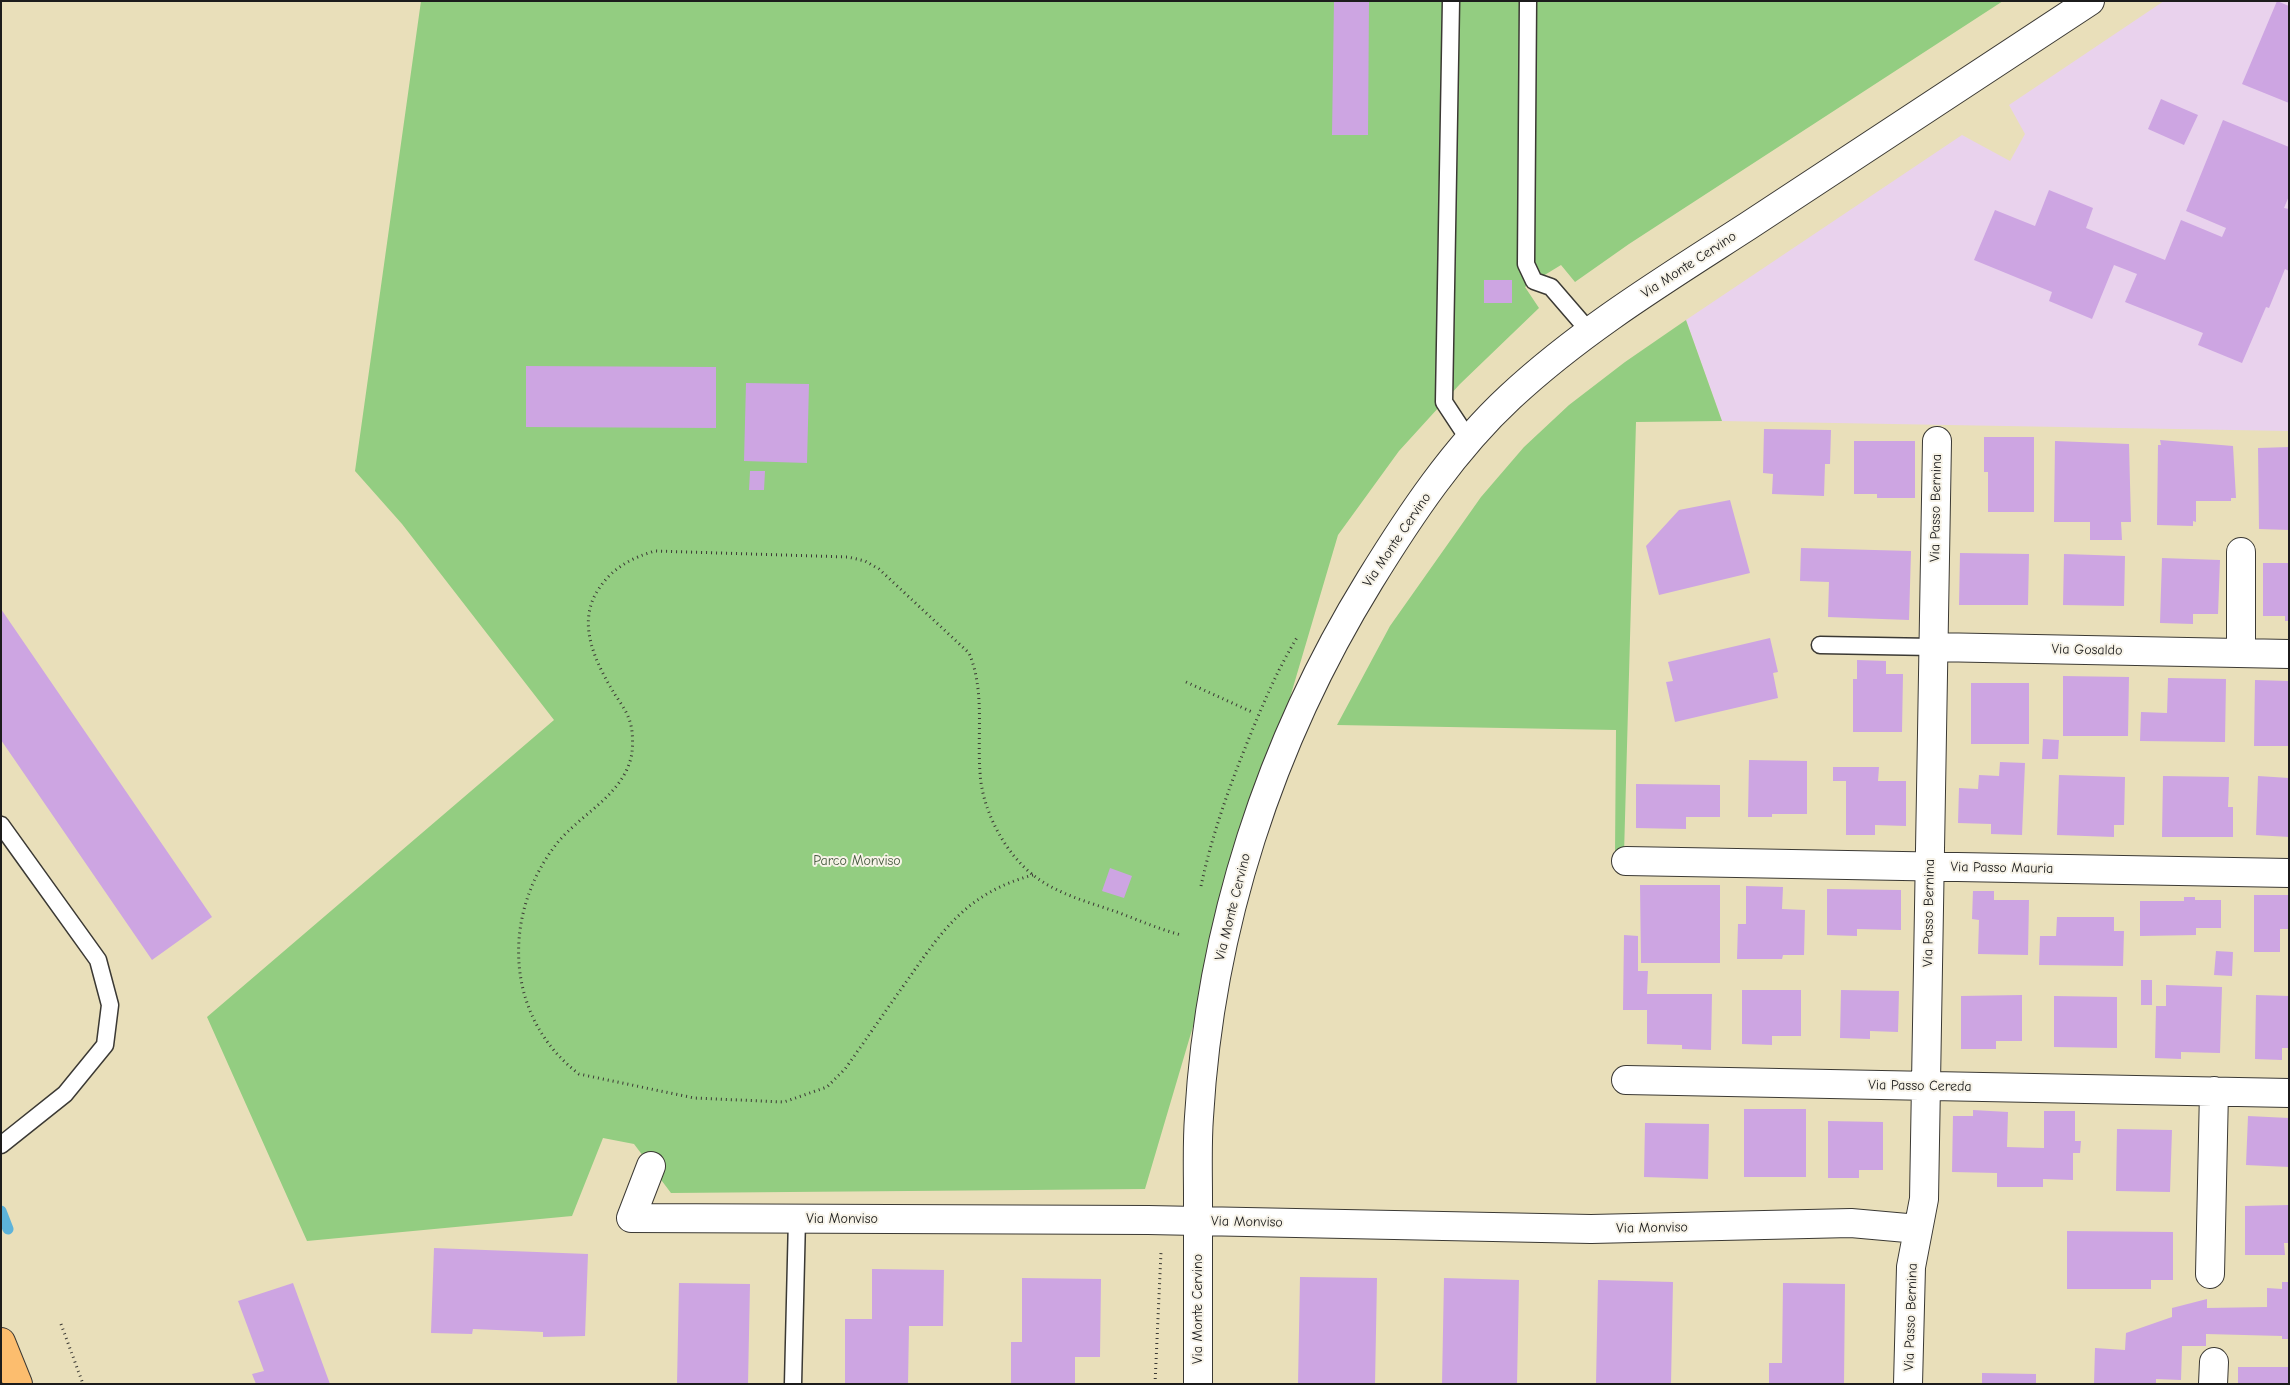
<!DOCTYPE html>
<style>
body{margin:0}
#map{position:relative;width:2290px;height:1385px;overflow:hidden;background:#e9dfba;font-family:"Comic Neue",sans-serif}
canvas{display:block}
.frame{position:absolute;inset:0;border:2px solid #1c1c1c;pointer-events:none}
</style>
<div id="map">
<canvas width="2290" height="1385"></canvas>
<div class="frame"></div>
</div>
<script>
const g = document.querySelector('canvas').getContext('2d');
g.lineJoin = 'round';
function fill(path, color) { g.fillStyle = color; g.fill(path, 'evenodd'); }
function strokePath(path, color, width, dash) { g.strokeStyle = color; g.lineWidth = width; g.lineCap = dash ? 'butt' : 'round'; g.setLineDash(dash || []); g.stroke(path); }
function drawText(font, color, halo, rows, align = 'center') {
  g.font = font + ' "Comic Neue",sans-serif'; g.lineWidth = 4; g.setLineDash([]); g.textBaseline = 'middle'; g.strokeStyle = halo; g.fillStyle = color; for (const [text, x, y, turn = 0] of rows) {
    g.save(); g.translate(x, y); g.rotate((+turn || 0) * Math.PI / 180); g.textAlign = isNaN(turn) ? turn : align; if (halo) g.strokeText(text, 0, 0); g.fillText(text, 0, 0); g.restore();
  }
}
const built = new Path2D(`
 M 2164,1 L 2289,1 L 2289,431 L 1722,421 L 1686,320 L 1962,135 L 2010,161 L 2025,134 L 2009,105 Z`);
const green = new Path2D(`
 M 421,1 L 2003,1 L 1629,244 L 1575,282 L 1561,265 L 1525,287 L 1539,308 L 1460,384 L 1399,451 L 1338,535 L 1145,1189 L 671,1193 L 634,1144 L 603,1138 L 572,1216 L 307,1241 L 207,1017 L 554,720 L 402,524 L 355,471 Z
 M 1686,320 L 1722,421 L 1636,422 L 1624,854 L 1615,854 L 1616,730 L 1337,725 L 1390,626 L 1481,497 L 1524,447 L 1569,405 L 1625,362 Z`);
const stream = new Path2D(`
 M 1,1211 L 8,1229`);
const building = new Path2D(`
 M 1334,1 L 1369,1 L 1368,135 L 1332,135 Z
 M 2277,1 L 2289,6 L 2289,103 L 2242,84 Z
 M 2161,99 L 2198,115 L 2184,145 L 2148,129 Z
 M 2223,120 L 2289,147 L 2289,196 L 2284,208 L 2289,209 L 2289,271 L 2285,269 L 2269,308 L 2266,307 L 2242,363 L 2198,345 L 2203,333 L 2125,302 L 2137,274 L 2114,265 L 2092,319 L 2049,301 L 2052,292 L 1974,260 L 1995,210 L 2035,226 L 2049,190 L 2093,208 L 2086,228 L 2165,260 L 2181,220 L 2222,237 L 2226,228 L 2186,211 Z
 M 1484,280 L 1512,280 L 1512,303 L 1484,303 Z
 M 526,366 L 716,367 L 716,428 L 526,427 Z
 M 746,383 L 809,384 L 807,463 L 744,461 Z
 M 1764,429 L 1831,430 L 1830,464 L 1825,464 L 1824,496 L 1772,494 L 1773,474 L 1763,473 Z
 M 1984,437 L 2034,437 L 2034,512 L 1988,512 L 1988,472 L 1984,472 Z
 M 2160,440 L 2233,446 L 2236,498 L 2231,498 L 2231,501 L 2196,501 L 2196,522 L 2193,521 L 2193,526 L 2157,525 L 2158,445 L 2161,445 Z
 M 1854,441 L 1915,441 L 1915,498 L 1877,498 L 1877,494 L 1854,494 Z
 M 2055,441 L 2129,444 L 2131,522 L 2121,522 L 2122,540 L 2090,540 L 2090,522 L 2054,522 Z
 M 2289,447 L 2289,530 L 2259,529 L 2258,448 Z
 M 750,471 L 765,471 L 764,490 L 749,490 Z
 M 1730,500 L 1750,573 L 1659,595 L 1646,546 L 1679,510 Z
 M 1801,548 L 1911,551 L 1909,620 L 1828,617 L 1829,582 L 1800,581 Z
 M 1960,553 L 2029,554 L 2028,605 L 1959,605 Z
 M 2064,554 L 2125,556 L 2124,606 L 2063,605 Z
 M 2162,558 L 2220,560 L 2218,614 L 2193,614 L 2193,624 L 2160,623 Z
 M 2263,563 L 2289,563 L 2289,621 L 2285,621 L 2285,616 L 2263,616 Z
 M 1,609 L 212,917 L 152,960 L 1,740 Z
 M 1770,638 L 1778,672 L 1773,673 L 1778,698 L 1675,722 L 1666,682 L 1673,681 L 1668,662 Z
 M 1857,660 L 1886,661 L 1886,674 L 1903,674 L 1902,732 L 1853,732 L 1853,679 L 1857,679 Z
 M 2063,676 L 2129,677 L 2128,736 L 2063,736 Z
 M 2168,678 L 2226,679 L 2225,742 L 2140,741 L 2141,712 L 2167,713 Z
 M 2255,680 L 2289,681 L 2289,746 L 2254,746 Z
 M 1971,683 L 2029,683 L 2029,744 L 1971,744 Z
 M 2043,739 L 2059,740 L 2058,759 L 2042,759 Z
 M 1749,760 L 1807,761 L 1807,814 L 1772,814 L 1772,817 L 1748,817 Z
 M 2000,762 L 2025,763 L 2022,835 L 1991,834 L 1991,824 L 1958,823 L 1959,788 L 1978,789 L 1979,775 L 1999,776 Z
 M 1833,767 L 1879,767 L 1878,781 L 1906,781 L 1906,826 L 1875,825 L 1875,835 L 1846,835 L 1846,781 L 1833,781 Z
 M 2059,775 L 2125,777 L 2124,825 L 2114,825 L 2114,837 L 2057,835 Z
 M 2163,776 L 2229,777 L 2228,807 L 2233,807 L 2233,837 L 2162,837 Z
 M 2258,776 L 2289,778 L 2289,837 L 2256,835 Z
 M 1636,784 L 1720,785 L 1720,817 L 1686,817 L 1686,829 L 1636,828 Z
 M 1110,868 L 1132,876 L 1124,898 L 1102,891 Z
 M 1640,885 L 1720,885 L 1720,963 L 1641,963 Z
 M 1746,886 L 1783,887 L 1782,909 L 1805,910 L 1804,955 L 1783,955 L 1782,959 L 1737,959 L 1738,924 L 1746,924 Z
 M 1827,889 L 1901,890 L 1901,930 L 1857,929 L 1857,936 L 1827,935 Z
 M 1973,891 L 1994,891 L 1994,900 L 2029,900 L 2028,955 L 1978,954 L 1979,920 L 1972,919 Z
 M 2254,895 L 2289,895 L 2289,929 L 2280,929 L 2280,952 L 2254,952 Z
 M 2184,897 L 2195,897 L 2195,900 L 2221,900 L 2221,928 L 2196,928 L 2196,935 L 2140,936 L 2140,901 L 2184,901 Z
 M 2057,917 L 2114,917 L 2114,931 L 2124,931 L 2123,966 L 2039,965 L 2040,936 L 2056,936 Z
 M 1624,935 L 1638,936 L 1638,971 L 1648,971 L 1647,994 L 1712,994 L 1711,1050 L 1682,1049 L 1682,1045 L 1647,1044 L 1647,1010 L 1623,1010 Z
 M 2216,951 L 2233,952 L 2232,976 L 2214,975 Z
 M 2141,980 L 2152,980 L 2152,1005 L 2141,1005 Z
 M 2166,985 L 2222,987 L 2220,1053 L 2181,1052 L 2181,1059 L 2155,1058 L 2156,1006 L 2166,1006 Z
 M 1742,990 L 1801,990 L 1801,1036 L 1772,1036 L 1772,1045 L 1742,1044 Z
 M 1841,990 L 1899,991 L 1898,1032 L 1870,1031 L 1870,1039 L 1840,1038 Z
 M 2022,995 L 2022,1041 L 1996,1041 L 1996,1049 L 1961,1049 L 1961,996 Z
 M 2256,995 L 2289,996 L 2289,1048 L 2282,1048 L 2282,1060 L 2255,1059 Z
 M 2054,996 L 2117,997 L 2117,1048 L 2054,1047 Z
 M 1744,1109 L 1806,1109 L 1806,1177 L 1744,1177 Z
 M 1973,1110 L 2008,1112 L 2007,1147 L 2044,1148 L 2044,1111 L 2075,1111 L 2075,1141 L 2081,1141 L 2080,1153 L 2073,1153 L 2073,1180 L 2043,1179 L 2043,1187 L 1997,1187 L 1997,1173 L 1952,1172 L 1953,1116 L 1973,1116 Z
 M 2248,1116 L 2289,1118 L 2289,1167 L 2246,1165 Z
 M 1828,1121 L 1883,1122 L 1883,1170 L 1859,1170 L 1859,1178 L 1828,1178 Z
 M 1645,1123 L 1709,1124 L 1708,1179 L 1644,1177 Z
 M 2117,1129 L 2172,1130 L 2170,1192 L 2116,1191 Z
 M 2289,1205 L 2289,1243 L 2284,1243 L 2285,1255 L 2245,1255 L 2245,1206 Z
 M 2067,1231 L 2173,1232 L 2173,1280 L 2151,1280 L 2151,1289 L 2067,1289 Z
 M 434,1248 L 588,1254 L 585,1336 L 543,1337 L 543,1332 L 473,1329 L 472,1334 L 431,1333 Z
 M 872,1269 L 944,1270 L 943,1326 L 909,1326 L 908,1384 L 845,1384 L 845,1319 L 872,1319 Z
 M 1300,1277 L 1377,1278 L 1375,1384 L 1298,1384 Z
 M 1022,1278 L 1101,1279 L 1100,1357 L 1075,1357 L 1075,1384 L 1011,1384 L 1011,1342 L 1022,1342 Z
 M 1444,1278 L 1519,1280 L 1517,1384 L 1442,1384 Z
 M 1598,1280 L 1673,1282 L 1671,1384 L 1596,1384 Z
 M 2282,1282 L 2289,1282 L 2289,1339 L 2282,1339 L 2282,1336 L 2206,1334 L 2206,1346 L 2182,1346 L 2181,1380 L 2156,1379 L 2156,1384 L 2094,1384 L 2095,1348 L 2125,1350 L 2126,1333 L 2172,1317 L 2172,1308 L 2207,1299 L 2207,1308 L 2267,1307 L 2267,1288 L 2282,1289 Z
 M 293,1283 L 330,1384 L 256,1384 L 252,1374 L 264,1371 L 238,1301 Z
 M 679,1283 L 750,1284 L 748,1384 L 677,1384 Z
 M 1783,1283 L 1845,1284 L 1844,1384 L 1769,1384 L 1769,1363 L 1782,1363 Z
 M 2238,1367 L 2289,1367 L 2289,1384 L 2238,1384 Z
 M 1982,1373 L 2036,1374 L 2036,1384 L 1982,1384 Z`);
const path = new Path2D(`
 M 1186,682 L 1252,712
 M 1033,875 C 966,893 942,931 904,985 C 884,1013 865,1041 845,1069 L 827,1087 L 784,1102 L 694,1098 L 579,1074 C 504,1017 501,913 558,842 C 582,813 625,794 632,753 C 633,742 633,729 629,719 C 626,710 619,701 614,693 C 596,663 576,624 598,590 C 612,568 631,558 655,551 L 848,557 L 865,561 L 879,569 L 969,653 C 985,690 977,733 980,773 C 982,809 1004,852 1033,875 C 1057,894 1088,902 1117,912 C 1138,920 1159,929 1181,935
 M 1201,886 C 1213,830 1232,779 1254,726 C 1267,695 1280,665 1298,636
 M 61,1324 L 83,1384
 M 1155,1384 L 1161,1252`);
const service = new Path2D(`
 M 1451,1 L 1444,402 L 1469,440
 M 1528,1 L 1526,264 L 1534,281 L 1551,287 L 1589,331
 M 1820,645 L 1933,647
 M 1,825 L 98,960 L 110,1005 L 105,1045 L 65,1094 L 1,1145
 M 793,1384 L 797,1218`);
const minor = new Path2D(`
 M 2241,552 L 2241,653
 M 1933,647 L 2289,654
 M 1626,861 L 2289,873
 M 1626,1080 L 2289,1093
 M 651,1166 L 631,1218 L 1148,1220 L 1591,1229 L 1851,1223 L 1918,1229
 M 2210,1274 L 2214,1091
 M 1198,1384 C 1198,1321 1198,1259 1198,1197 C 1198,1170 1197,1143 1199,1117 C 1210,927 1270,742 1370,580 C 1410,515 1454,449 1510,397 C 1582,330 1666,279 1748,226 C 1862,151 1976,76 2090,1
 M 1908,1384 L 1911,1267 L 1924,1199 L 1937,441
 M 2213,1384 L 2214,1362`);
const primary = new Path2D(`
 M 1,1342 L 18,1384`);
const streetNames = [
 ["Via Monte Cervino",1689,265,-33],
 ["Via Passo Bernina",1936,508,-89],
 ["Via Monte Cervino",1397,540,-56],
 ["Via Gosaldo",2087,650,1],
 ["Via Passo Mauria",2002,868,1],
 ["Via Monte Cervino",1233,907,-76],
 ["Via Passo Bernina",1929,913,-89],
 ["Via Passo Cereda",1920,1086,1],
 ["Via Monviso",842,1219],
 ["Via Monviso",1247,1222,1],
 ["Via Monviso",1652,1228,-1],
 ["Via Monte Cervino",1198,1309,-90],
 ["Via Passo Bernina",1911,1317,-88]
];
const parkNames = [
 ["Parco Monviso",857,861]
];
fill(built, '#e9d2ed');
fill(green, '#93cd81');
strokePath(stream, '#5db3da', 11);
fill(building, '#cda5e2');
strokePath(service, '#3b3934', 19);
strokePath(minor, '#3b3934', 30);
strokePath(primary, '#3b3934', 30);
strokePath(path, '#3b3934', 3, [1, 4]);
strokePath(service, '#fff', 16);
strokePath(minor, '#fff', 28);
strokePath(primary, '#fcbd6e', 28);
drawText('14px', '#1c1c1c', '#f7f3e8', streetNames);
drawText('14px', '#465a3f', '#f7f3e8', parkNames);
</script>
